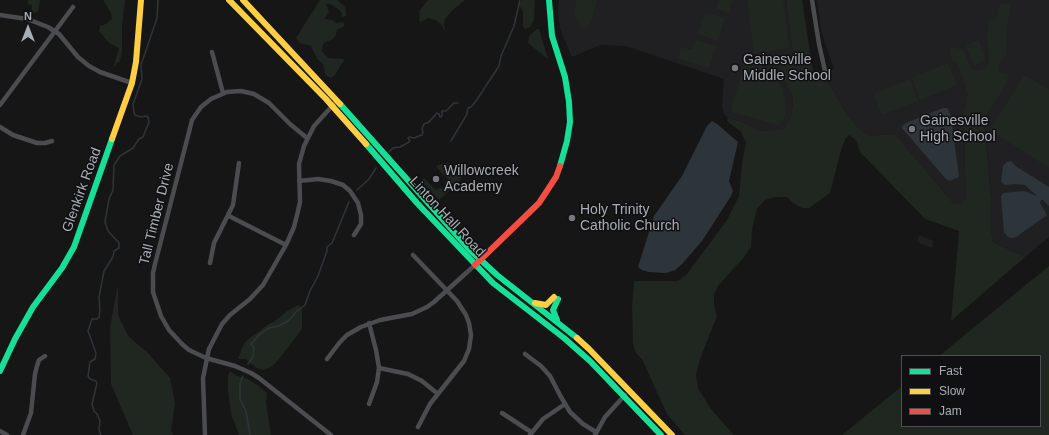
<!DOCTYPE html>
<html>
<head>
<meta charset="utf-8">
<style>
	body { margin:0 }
	#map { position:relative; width:1049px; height:435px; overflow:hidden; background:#161616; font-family:Arial,sans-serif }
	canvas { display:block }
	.legend { position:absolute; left:901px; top:355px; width:140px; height:72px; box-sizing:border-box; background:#101012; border:1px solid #4d4f53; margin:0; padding:5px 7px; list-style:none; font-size:12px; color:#a9adb5 }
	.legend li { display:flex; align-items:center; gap:8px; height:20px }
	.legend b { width:20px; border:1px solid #4d4f53 }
	.north { position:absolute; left:8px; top:8px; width:40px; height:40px; -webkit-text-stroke:3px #101012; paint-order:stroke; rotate:0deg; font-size:11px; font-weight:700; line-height:16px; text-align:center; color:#a9adb5 }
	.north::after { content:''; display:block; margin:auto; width:14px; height:18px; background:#a9adb5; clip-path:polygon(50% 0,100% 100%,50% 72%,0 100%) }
</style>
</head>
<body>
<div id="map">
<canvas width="1049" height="435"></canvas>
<ul class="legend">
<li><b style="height:5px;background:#16e098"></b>Fast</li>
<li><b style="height:5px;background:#ffcf43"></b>Slow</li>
<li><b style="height:5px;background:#f24e42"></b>Jam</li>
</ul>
<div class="north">N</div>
</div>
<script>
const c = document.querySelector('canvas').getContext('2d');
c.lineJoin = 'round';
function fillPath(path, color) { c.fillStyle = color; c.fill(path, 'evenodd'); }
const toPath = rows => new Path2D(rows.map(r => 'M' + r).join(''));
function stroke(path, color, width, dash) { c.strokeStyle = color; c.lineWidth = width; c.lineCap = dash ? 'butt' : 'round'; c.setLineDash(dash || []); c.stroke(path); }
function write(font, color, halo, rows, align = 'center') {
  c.font = font + ' Arial,sans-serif'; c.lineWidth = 3; c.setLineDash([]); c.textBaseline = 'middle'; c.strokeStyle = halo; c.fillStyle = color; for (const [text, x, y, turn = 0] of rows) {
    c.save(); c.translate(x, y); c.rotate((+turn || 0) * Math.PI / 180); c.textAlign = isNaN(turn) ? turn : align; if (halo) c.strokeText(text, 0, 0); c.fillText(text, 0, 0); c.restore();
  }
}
const built = toPath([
	[559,0,786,0,793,55,781,74,792,94,793,105,791,116,784,129,760,131,742,122,728,118,724,114,722,106,724,79,626,46,600,45,572,57,560,29,558,10],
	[817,0,1049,0,1049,237,1025,257,993,242,990,222,991,198,985,126,963,119,966,197,961,204,954,204,896,135,889,134,870,136,863,132,855,125,843,108,832,88,818,80,813,72,834,69,821,31],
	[919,235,933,241,932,248,917,242]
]);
const green = toPath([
	[28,0,40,0,38,12,33,13,32,11,32,5,28,4],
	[103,0,125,0,122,27,122,52,119,63,118,62,113,68,119,48,109,43,99,31,100,26,106,24,112,19,111,13],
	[320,0,337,0,345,7,346,12,346,16,341,17,342,13,337,8,330,4,326,4,329,12,324,19,332,20,337,23,342,22,344,23,344,26,337,30,336,35,333,39,324,43,323,45,322,51,328,58,344,59,344,60,335,75,331,78,325,75,324,67,323,64,317,59,311,46,300,43,296,38],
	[428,0,465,0,454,9,445,19,444,26,446,33,441,24,435,20,428,18,421,22,419,21,420,10],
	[522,0,535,0,534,20,530,27,525,29,523,26,523,11,519,5],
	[577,0,597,0,590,25,587,28,582,28,580,26,575,16,574,10],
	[719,0,733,0,729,13,716,9],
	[747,0,783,0,789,48,754,53],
	[786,0,802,0,813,72,818,80,824,80,832,88,843,108,855,125,863,132,870,136,889,134,896,135,954,204,961,204,966,197,963,114,966,104,968,94,960,70,957,63,952,60,949,53,952,47,963,50,972,70,979,71,986,68,989,62,987,37,989,21,992,21,997,16,999,6,1004,3,1009,4,1011,7,1007,25,1006,55,1000,61,998,72,1008,74,1007,82,984,119,991,198,990,222,993,242,1025,257,951,321,959,231,925,219,860,152,856,140,849,135,846,138,842,147,830,193,809,208,802,208,792,202,787,197,775,197,765,200,757,209,752,229,751,247,743,258,718,286,714,295,714,306,717,316,700,359,696,374,698,388,711,409,734,435,685,435,667,414,642,359,636,353,633,344,632,306,634,281,678,281,687,274,727,220,739,196,742,163,746,143,741,132,727,121,728,118,742,122,760,131,784,129,791,116,793,105,792,94,781,74,777,61,787,55,793,55],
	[705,12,725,18,718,41,698,34],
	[537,29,539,29,548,59,528,43,529,37,531,34],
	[696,40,716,46,709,68,678,59,681,47,692,50],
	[979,40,986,60,974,65,966,45],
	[750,62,754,63,768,71,777,80,783,89,785,100,785,115,784,120,778,125,732,112,731,108,744,66],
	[948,63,957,85,920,100,912,78],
	[1024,75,1049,90,1049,168,990,130],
	[910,79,918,101,882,115,873,94],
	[445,163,449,163,462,176,459,182,439,200,423,183,422,180,424,178,436,190,440,187,442,189,446,185,444,183,448,179,436,167,438,165],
	[1049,266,1049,435,842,435,902,386,902,426,1040,426,1040,356,939,356],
	[118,284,118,315,128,336,147,352,170,378,175,403,171,430,173,435,133,435,111,384,110,327],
	[300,304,299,307,302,307,302,329,279,359,271,367,264,370,256,368,246,359,238,359,243,346,246,341,269,324,272,323,279,318,287,311],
	[230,371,235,375,248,379,259,386,267,393,266,402,271,435,239,435,231,414,228,390,228,375]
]);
const water = toPath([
	[943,108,947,108,949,111,951,117,959,177,950,181,946,179,901,127,906,123],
	[712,121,717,124,738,142,729,181,733,191,731,196,702,241,682,264,675,270,666,273,649,272,642,270,638,267,654,216,682,176,707,126],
	[1011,161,1017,167,1049,187,1049,206,1043,200,1041,200,1040,203,1047,215,1016,237,1012,238,1008,237,1004,232,1001,196,1003,193,1024,191,1037,196,1025,185,1015,184,1005,185,1001,182,1003,166,1007,162]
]);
const stream = toPath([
	[451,141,467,114,468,108,471,107,476,101,499,66,501,56,514,26,520,0],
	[389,152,393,148,400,147,409,142,410,141,408,138,409,137,414,138,422,135,423,132,422,129,424,124,429,122,437,113,439,114,440,117,442,116,442,111,446,111,454,103,458,103],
	[357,190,369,179,376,168],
	[248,364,253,357,254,348,251,344,259,335,269,328,279,326,288,321,297,311,305,305,310,291,318,276,327,251,327,247,332,243,349,202],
	[243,376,240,384,240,399,246,411,250,435],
	[101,435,99,430,100,421,97,414,94,411,92,404,97,383,96,381,90,379,88,376,90,362,95,359,96,353,88,331,92,319,97,319,99,317,100,311,99,297,104,271,113,257,114,251,119,248,119,243,108,231,105,222,109,199,113,190,114,165,120,156,133,148,139,139,143,137,149,122,148,117,146,116,141,117,135,115,134,112,133,104,142,79,141,65,157,18,158,0]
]);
const street = toPath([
	[812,0,819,44,825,71],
	[0,15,27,19,48,27,59,34,78,57,89,66,100,72,132,83],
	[212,52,223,93],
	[0,105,73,7],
	[0,127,13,135,37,143,45,143,52,141],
	[307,138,290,124,269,103,254,94,241,91,227,92,211,99,201,107,192,120,189,132,155,264,153,273,153,292,161,316,169,330,182,344,189,350,206,358,235,366,251,373,259,378,331,435],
	[299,181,318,179,331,181,343,185,350,191,358,203,361,215,361,224,354,235],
	[229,216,286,245],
	[413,255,457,301,466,315,469,323,471,335,469,349,464,361,430,404,418,427],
	[210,263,214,243,233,205,239,163],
	[369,323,376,350,379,368,377,382,369,404],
	[525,354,541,366,550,376,561,397,570,412,583,424,596,432],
	[327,359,340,342,347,335,361,327,380,320,412,314,427,307,434,302,475,265],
	[379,368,408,374,422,381,438,394],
	[502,413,531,432],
	[0,431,7,435],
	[23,435,31,413,35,374,37,366,39,360,45,356],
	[205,435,203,378,209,349,222,324,230,315,250,299,263,285,286,245,294,227,298,211,300,202,299,164,304,146,314,126,334,104],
	[530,435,543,419,565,404],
	[595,435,605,417,625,395]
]);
const fast = toPath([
	[549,0,552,36,565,77,569,102,570,122,567,141,560,166],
	[340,104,470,250,497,275,577,338],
	[366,144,417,203,493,283,564,338,590,361,661,435],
	[557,320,553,310,558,299],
	[0,371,15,339,33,307,62,268,74,247,112,139]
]);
const slow = toPath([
	[229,0,326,99,366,144],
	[243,0,340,104],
	[112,139,132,83,136,62,141,0],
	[535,303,546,305,554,297],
	[577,338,589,349,672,435]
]);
const jam = toPath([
	[475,265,539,203,556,177,560,166]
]);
const markers = [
	[735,68,4,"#76787d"],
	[912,129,4,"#76787d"],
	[436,179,4,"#76787d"],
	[572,218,4,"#76787d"]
];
const poiNames = [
	["Gainesville",743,60],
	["Middle School",743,76],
	["Gainesville",920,121],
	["High School",920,137],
	["Willowcreek",444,171],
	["Academy",444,187],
	["Holy Trinity",580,210],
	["Catholic Church",580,226]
];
const streetNames = [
	["Glenkirk Road",82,190,-70],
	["Tall Timber Drive",157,214,-76],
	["Linton Hall Road",447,217,47]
];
fillPath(built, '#202022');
fillPath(green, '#202620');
fillPath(water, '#2e353a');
stroke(stream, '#2e353a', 1.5);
stroke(street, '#4b4c4f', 4.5);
stroke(fast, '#16e098', 6);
stroke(slow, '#ffcf43', 6);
stroke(jam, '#f24e42', 6);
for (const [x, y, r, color] of markers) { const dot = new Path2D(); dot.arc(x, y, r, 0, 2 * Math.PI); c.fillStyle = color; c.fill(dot); stroke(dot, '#101012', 1.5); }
write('14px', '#a9adb5', '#101012', poiNames, 'left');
write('14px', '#a9adb5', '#101012', streetNames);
</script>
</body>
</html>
